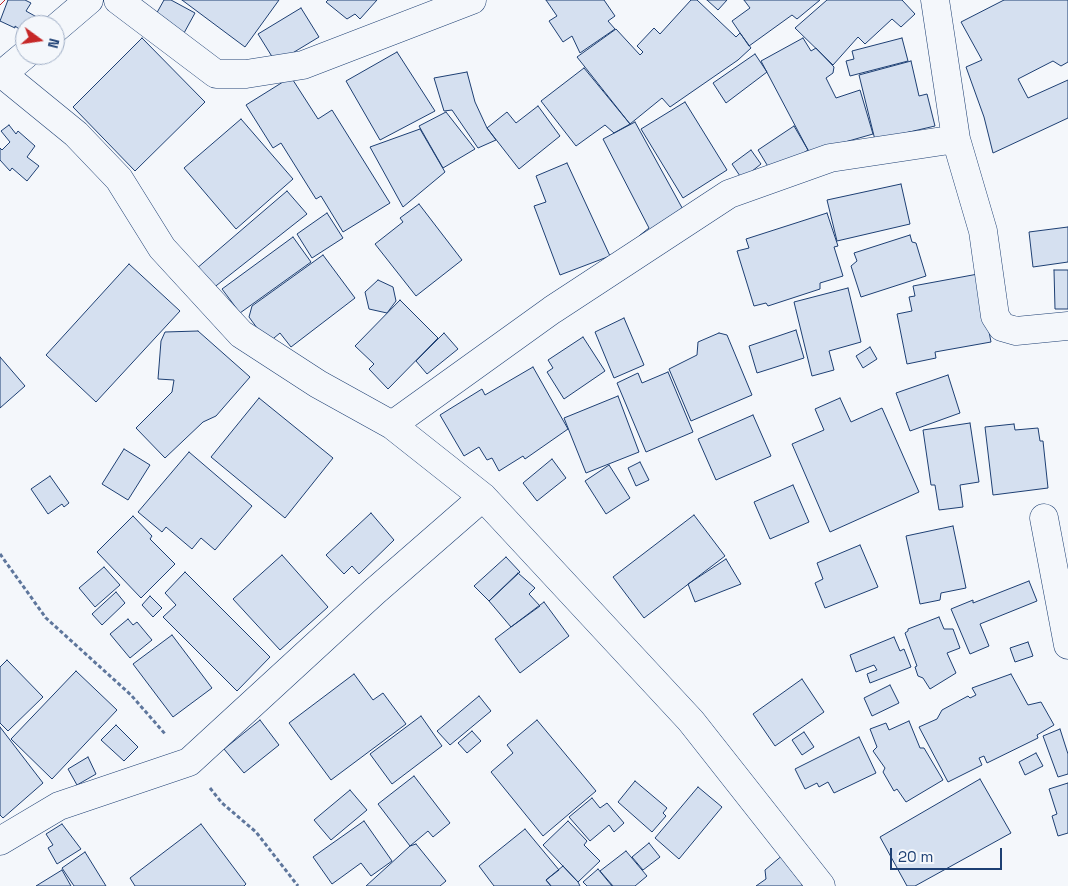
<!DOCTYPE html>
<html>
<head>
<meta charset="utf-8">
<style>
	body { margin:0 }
	#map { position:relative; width:1068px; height:886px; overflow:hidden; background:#f4f7fb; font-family:"Space Grotesk",sans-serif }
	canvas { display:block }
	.north { position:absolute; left:15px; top:15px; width:50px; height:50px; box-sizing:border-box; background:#f4f7fb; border:1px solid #9eadc5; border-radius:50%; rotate:104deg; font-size:14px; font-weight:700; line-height:20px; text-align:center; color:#1d3f73 }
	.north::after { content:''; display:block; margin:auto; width:18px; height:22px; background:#c62828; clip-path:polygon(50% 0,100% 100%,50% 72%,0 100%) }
	.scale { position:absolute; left:890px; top:848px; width:112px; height:22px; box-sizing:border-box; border:2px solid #1d3f73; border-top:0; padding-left:6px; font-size:15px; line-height:18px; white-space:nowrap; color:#1d3f73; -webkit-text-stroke:4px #f4f7fb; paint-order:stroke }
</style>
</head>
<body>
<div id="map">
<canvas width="1068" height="886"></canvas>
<div class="north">N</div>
<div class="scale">20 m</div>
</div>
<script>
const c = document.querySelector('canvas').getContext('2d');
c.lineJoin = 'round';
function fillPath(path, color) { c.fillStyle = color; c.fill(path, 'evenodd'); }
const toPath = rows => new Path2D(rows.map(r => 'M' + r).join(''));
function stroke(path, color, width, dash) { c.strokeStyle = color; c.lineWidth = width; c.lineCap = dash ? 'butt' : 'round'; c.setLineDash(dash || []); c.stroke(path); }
const building = toPath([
	[8,0,25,0,31,3,26,11,42,20,39,25,25,25,22,31,15,26,15,28,0,21,8,0],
	[164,0,171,0,195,13,184,33,154,18,164,0],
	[182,0,279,0,245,47,182,0],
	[328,0,377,0,360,19,355,14,347,19,326,2,328,0],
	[546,0,604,0,615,16,608,21,615,29,580,53,572,36,563,42,549,21,557,16,546,0],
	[691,0,697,0,736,37,740,33,751,48,738,60,670,107,662,98,630,124,577,57,616,29,640,55,643,52,637,46,654,28,660,34,691,0],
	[707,0,727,0,718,10,707,0],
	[744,0,820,0,797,19,792,15,749,46,732,21,750,8,744,0],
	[827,0,902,0,915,14,901,27,892,19,865,44,858,37,833,65,795,28,827,0],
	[1004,0,1068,0,1068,62,1061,66,1053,61,1018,79,1028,98,1068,80,1068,118,993,153,984,117,966,67,982,60,961,22,1004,0],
	[301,8,319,37,276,63,258,34,301,8],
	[142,38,205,102,135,171,73,107,142,38],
	[803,38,811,51,816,48,834,67,833,73,826,78,836,98,860,90,873,134,810,152,808,150,761,61,803,38],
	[902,38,908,61,850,76,846,61,854,59,852,51,902,38],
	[397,52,435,111,380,140,346,81,397,52],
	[755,54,767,72,726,103,713,83,755,54],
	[911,61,919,96,927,94,935,126,875,140,859,75,911,61],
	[584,68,630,124,614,133,605,125,576,146,541,101,584,68],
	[467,72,475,102,487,128,496,140,478,148,452,110,444,111,434,78,467,72],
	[291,77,318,119,332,110,390,203,343,232,321,196,316,199,281,143,273,148,246,105,291,77],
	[685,102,727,170,683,198,641,129,685,102],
	[538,106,560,136,519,169,487,128,507,112,516,123,538,106],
	[446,112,475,149,443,168,419,126,446,112],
	[241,119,293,179,236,229,184,168,241,119],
	[635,122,686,215,642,242,639,236,649,228,603,139,635,122],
	[9,125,16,134,18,131,35,146,27,157,39,166,27,181,12,168,10,171,0,160,0,148,2,150,10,142,1,131,9,125],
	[794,126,808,150,772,173,758,150,794,126],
	[420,129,445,172,403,207,370,147,420,129],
	[751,150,761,164,742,179,732,164,751,150],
	[567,163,610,256,560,275,534,206,546,202,536,176,567,163],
	[901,184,910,224,837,241,827,200,901,184],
	[287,191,307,214,212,289,196,269,287,191],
	[419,204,462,260,416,296,375,244,403,222,400,218,419,204],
	[327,213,343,238,312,258,297,234,327,213],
	[827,213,838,246,834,247,843,276,820,283,820,289,768,306,766,303,754,306,737,251,749,248,746,239,827,213],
	[1068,227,1068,262,1033,267,1029,232,1068,227],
	[910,235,912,242,916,243,926,276,861,297,851,266,857,261,854,253,910,235],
	[293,237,311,262,240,313,222,289,293,237],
	[323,255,355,298,291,347,280,333,268,343,249,317,252,306,323,255],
	[129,264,180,311,96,402,46,355,129,264],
	[1054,270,1068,270,1068,309,1055,309,1054,270],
	[978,274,991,342,935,352,936,358,907,364,897,314,912,311,909,297,915,296,913,286,978,274],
	[378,280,393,287,396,301,387,313,369,309,365,292,378,280],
	[848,288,861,342,829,351,834,370,812,376,794,302,848,288],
	[400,300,438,338,388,389,369,369,374,364,355,346,400,300],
	[624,318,644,365,614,378,595,332,624,318],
	[796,330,804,358,757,373,749,346,796,330],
	[198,331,250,377,216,416,203,422,165,458,136,428,172,392,174,380,158,379,161,341,165,332,198,331],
	[444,333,458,349,427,374,416,361,444,333],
	[719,333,727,335,752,395,691,421,669,369,697,355,698,342,719,333],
	[583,337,605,371,564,399,547,372,553,368,548,360,583,337],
	[870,347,877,359,863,368,856,356,870,347],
	[0,357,25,386,0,408,0,357],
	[533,367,568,429,525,459,523,456,499,471,492,458,487,460,479,447,464,456,440,415,482,389,485,395,533,367],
	[668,372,693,432,646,452,617,383,638,373,642,383,668,372],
	[948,375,960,413,910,431,896,393,948,375],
	[618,396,639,452,586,473,564,418,618,396],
	[259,398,333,458,285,518,211,457,259,398],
	[840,398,851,422,882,408,919,492,830,532,792,444,824,430,815,409,840,398],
	[753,415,771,456,716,480,698,439,753,415],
	[970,423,979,482,960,485,963,507,939,510,935,485,931,485,923,430,970,423],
	[1014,424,1015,430,1038,428,1040,441,1043,441,1048,488,993,495,985,427,1014,424],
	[124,449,150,465,128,500,102,484,124,449],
	[189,452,252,506,215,550,201,538,192,549,166,527,162,532,138,512,189,452],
	[552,459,566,478,537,501,523,483,552,459],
	[640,462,649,480,636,486,628,468,640,462],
	[609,465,630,498,606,514,585,481,609,465],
	[50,476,69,503,64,507,62,504,48,514,31,489,50,476],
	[793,485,809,522,770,539,754,502,793,485],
	[371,513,394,540,359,574,352,566,344,574,326,555,371,513],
	[694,515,725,556,644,618,613,577,694,515],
	[133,516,152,536,150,539,175,564,141,598,97,552,133,516],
	[953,526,966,588,941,593,940,600,920,604,906,536,953,526],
	[860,545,878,587,825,608,815,583,823,579,817,563,860,545],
	[282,555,328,607,280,650,233,599,282,555],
	[506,557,520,572,489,601,474,586,506,557],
	[726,559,741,584,695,602,688,584,726,559],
	[104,567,120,585,95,607,79,588,104,567],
	[185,572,270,657,237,691,163,617,176,605,165,593,185,572],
	[518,573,535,588,529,594,540,606,511,627,489,601,518,573],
	[1029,581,1037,601,980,624,989,646,970,654,951,609,973,600,973,603,1029,581],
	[116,592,125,603,102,625,92,614,116,592],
	[150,596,162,608,153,617,142,605,150,596],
	[544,602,569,636,520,673,495,639,544,602],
	[939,617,944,629,953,629,960,648,947,653,956,673,930,689,923,678,918,676,915,667,917,666,905,633,908,631,908,629,939,617],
	[128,619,133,625,137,622,152,640,130,658,110,634,128,619],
	[172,635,212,688,173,717,133,664,172,635],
	[894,637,900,651,904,649,911,667,870,683,867,674,877,670,874,665,856,672,850,655,894,637],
	[1028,642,1033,656,1015,662,1010,648,1028,642],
	[7,660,43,697,8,731,0,723,0,667,7,660],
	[76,671,117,710,52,779,11,739,76,671],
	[354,674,373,700,383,693,406,724,331,780,289,723,354,674],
	[1011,674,1028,705,1041,702,1054,725,1037,735,1038,738,987,763,984,756,979,758,982,765,948,782,919,727,937,719,942,710,968,696,970,698,976,695,972,688,1011,674],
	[802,679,824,712,775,746,753,714,802,679],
	[890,685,899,703,872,716,864,698,890,685],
	[479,696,491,711,450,745,437,731,479,696],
	[421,716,442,746,392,784,370,754,421,716],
	[260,720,279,745,244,773,224,749,260,720],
	[537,720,596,791,543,836,491,772,513,753,507,745,537,720],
	[909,721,920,748,924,748,943,780,906,802,897,789,894,791,883,772,885,768,873,751,877,747,870,729,886,723,889,730,909,721],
	[116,725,138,747,124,761,101,740,116,725],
	[0,727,43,783,3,818,0,815,0,727],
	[1060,729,1068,754,1068,774,1058,777,1043,736,1060,729],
	[472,731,481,741,467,753,458,743,472,731],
	[804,732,814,747,802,755,792,740,804,732],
	[859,737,876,773,834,793,828,782,819,787,817,783,805,789,795,769,859,737],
	[1036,753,1043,766,1025,775,1019,762,1036,753],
	[88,757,96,774,77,785,68,769,88,757],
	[414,776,450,823,433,837,428,831,410,846,378,804,414,776],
	[980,779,1011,833,915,886,907,886,880,837,980,779],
	[635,781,667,808,663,813,666,816,652,832,618,802,635,781],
	[1068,783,1068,833,1058,836,1052,816,1057,814,1049,789,1068,783],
	[698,787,722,807,679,859,655,838,698,787],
	[350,790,367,810,331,840,314,820,350,790],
	[592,798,600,808,607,803,624,823,614,832,609,825,590,841,569,817,592,798],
	[364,821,392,861,371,876,361,863,332,884,313,857,364,821],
	[568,821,587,841,584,845,600,861,578,882,543,845,568,821],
	[62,824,81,849,57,864,48,848,53,845,46,834,62,824],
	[201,824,246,884,244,886,135,886,130,878,201,824],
	[525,829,559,870,546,880,551,886,494,886,479,866,525,829],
	[649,843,660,857,643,870,632,857,649,843],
	[416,844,446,881,440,886,366,886,410,846,416,844],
	[626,851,647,876,635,886,613,886,600,871,626,851],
	[85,852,106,886,74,886,62,868,85,852],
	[784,854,803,886,756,886,766,879,765,870,784,854],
	[563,866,578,882,580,886,551,886,546,880,563,866],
	[598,869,612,886,587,886,583,882,598,869],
	[62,870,71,886,36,886,62,870]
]);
const path = toPath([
	[0,554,46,618,131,695,166,735],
	[210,788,222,803,256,832,298,886]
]);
const minor = toPath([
	[118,0,216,74,246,74,303,65,472,0],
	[935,0,956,139,983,231,995,316,1002,327,1016,331,1068,326],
	[55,29,89,0],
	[0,72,76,134,119,179,162,248,241,334,318,384,392,425,483,497,691,721,821,886],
	[0,76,25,55],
	[392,425,552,310,729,194,830,158,956,139],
	[1044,518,1068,645],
	[0,841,59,806,189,762,374,592,483,497]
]);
const power = toPath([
	[0,5,5,0]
]);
fillPath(building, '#d5e0f0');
stroke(building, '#1d3f73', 1);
stroke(minor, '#1d3f73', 29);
stroke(path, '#5e769c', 3, [4, 2.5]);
stroke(minor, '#f4f7fb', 28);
stroke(power, '#c62828', 1, [18, 4, 2.5, 4]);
</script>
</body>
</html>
